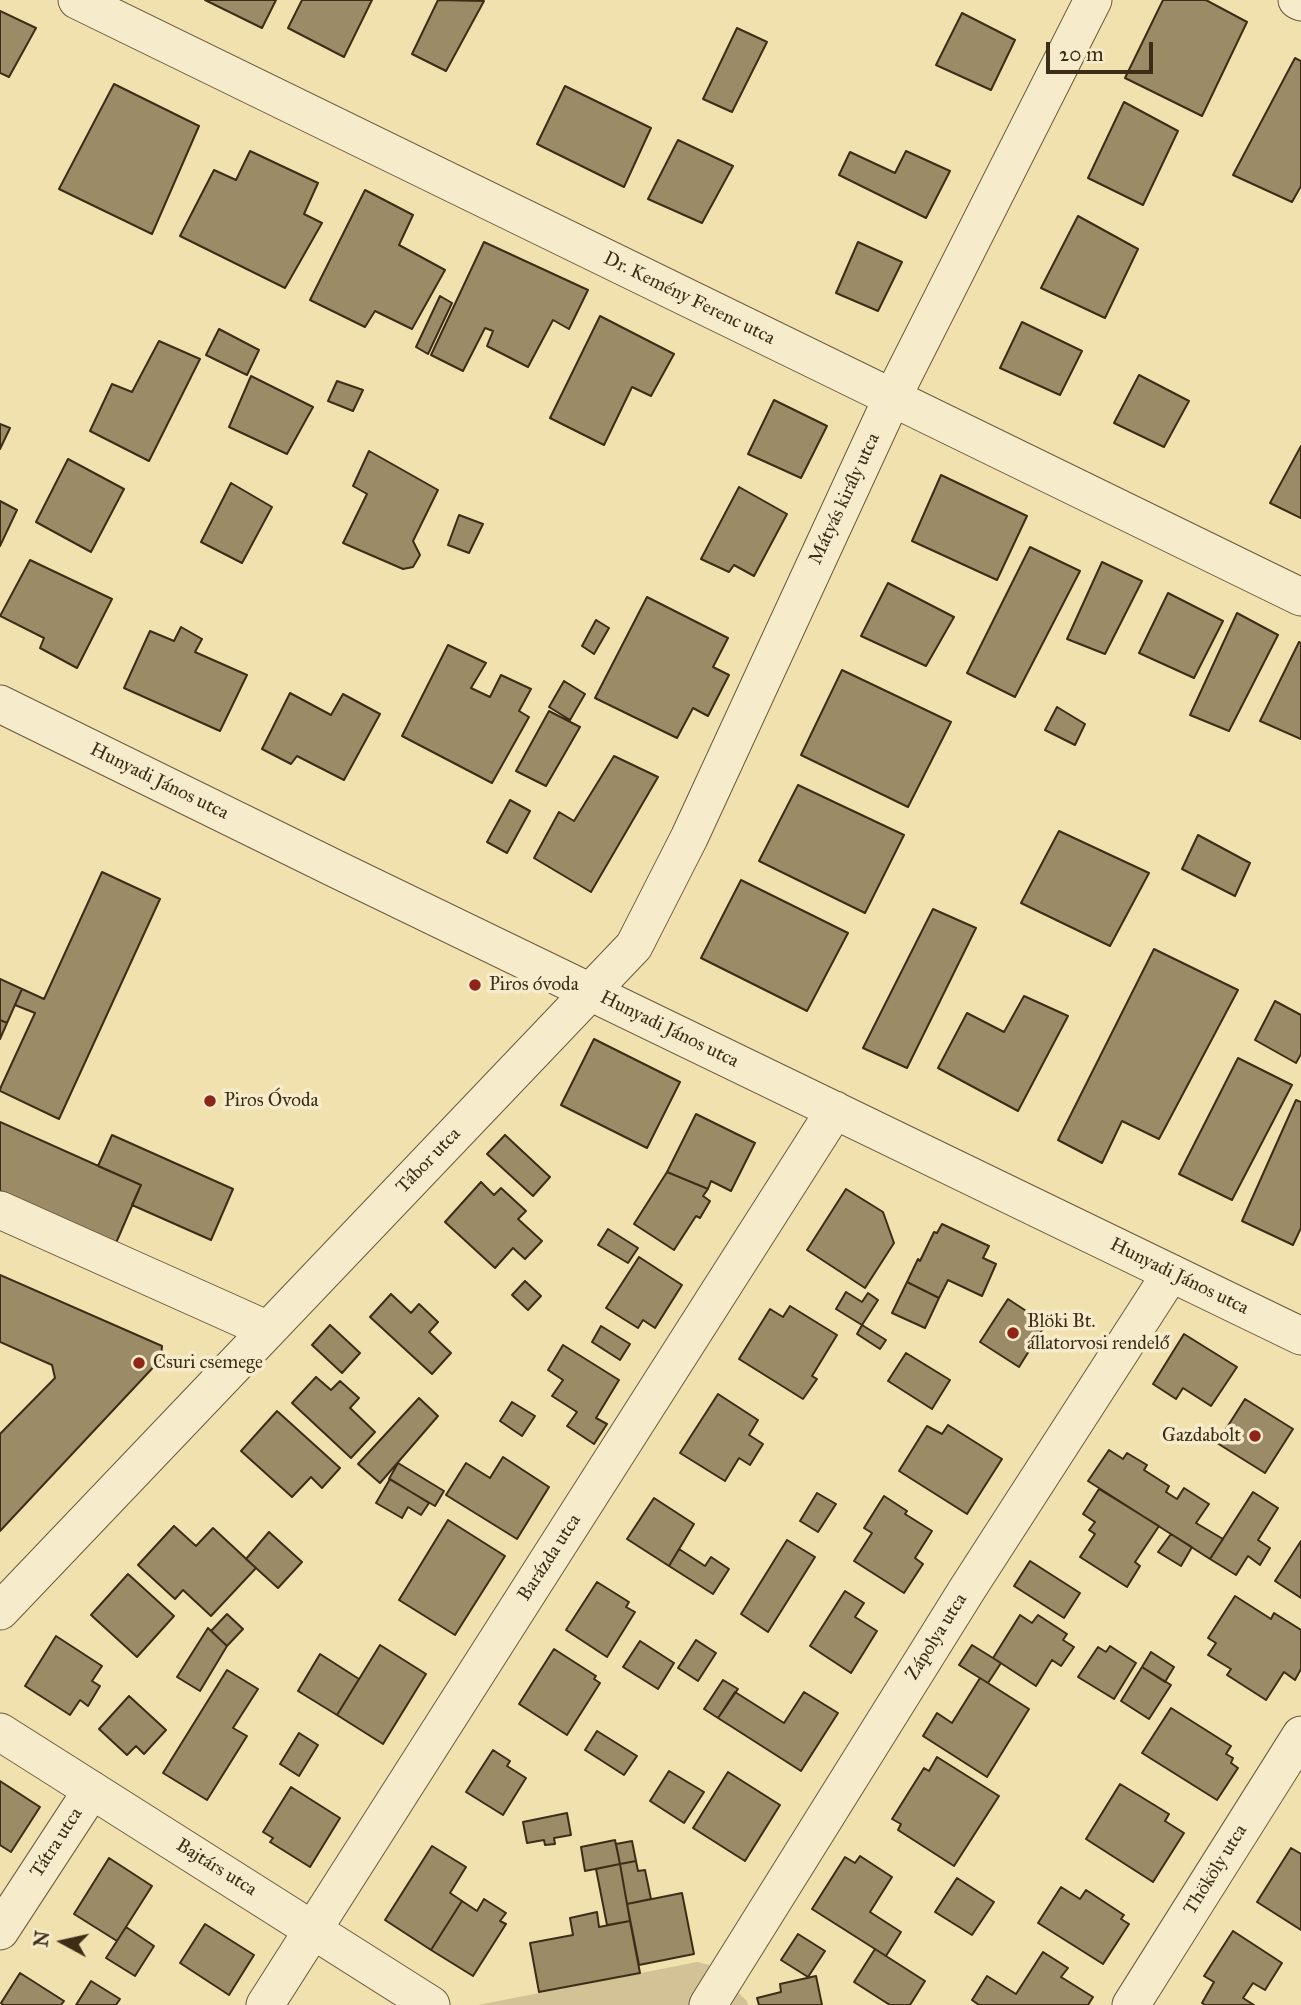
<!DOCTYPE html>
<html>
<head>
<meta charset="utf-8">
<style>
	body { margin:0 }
	#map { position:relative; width:1301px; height:2005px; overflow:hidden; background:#f1e1af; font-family:"IM FELL Great Primer",serif }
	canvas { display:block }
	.north { position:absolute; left:28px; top:1907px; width:70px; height:70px; -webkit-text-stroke:5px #f6eccb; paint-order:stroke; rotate:278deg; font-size:19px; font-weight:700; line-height:28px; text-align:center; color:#3d2d17 }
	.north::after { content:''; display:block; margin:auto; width:24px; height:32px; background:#3d2d17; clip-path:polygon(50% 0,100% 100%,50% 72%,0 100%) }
	.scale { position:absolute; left:1046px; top:42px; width:107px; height:32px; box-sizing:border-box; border:4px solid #3d2d17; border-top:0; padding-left:9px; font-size:21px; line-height:24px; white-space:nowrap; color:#3d2d17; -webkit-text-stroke:5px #f6eccb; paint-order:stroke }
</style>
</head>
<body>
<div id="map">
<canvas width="1301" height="2005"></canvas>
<div class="north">N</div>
<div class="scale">20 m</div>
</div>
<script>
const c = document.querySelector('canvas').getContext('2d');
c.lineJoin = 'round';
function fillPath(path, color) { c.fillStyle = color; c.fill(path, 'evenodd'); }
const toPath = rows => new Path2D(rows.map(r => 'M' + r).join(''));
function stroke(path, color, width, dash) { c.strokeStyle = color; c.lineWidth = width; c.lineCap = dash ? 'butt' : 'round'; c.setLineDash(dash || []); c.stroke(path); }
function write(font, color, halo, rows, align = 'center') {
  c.font = font + ' "IM FELL Great Primer",serif'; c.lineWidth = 7; c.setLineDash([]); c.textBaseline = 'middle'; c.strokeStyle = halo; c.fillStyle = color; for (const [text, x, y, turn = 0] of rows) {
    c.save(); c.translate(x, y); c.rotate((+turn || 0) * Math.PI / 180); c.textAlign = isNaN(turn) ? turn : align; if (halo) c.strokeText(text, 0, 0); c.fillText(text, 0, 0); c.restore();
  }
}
const green = toPath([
	[697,1962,709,1965,747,2001,748,2005,478,2005]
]);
const building = toPath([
	[205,0,276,0,262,28,205,0],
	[302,0,372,0,344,57,288,28,302,0],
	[438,0,484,1,446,71,412,54,438,0],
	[1163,0,1206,0,1247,22,1202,116,1125,78,1163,0],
	[0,11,36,28,9,77,0,73,0,11],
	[962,13,1015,40,991,90,936,65,962,13],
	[737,28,767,42,732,112,703,99,737,28],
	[1295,58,1301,61,1301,186,1292,202,1233,175,1295,58],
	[114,84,199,126,152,234,59,189,114,84],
	[565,86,651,128,624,187,537,144,565,86],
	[1124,102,1178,131,1143,205,1088,178,1124,102],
	[678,140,733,166,702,223,648,199,678,140],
	[250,151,318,183,304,214,322,223,285,288,180,236,214,170,236,180,250,151],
	[906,151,950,171,926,218,839,175,850,152,895,173,906,151],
	[365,190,413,215,399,245,445,270,412,329,375,311,365,327,310,300,365,190],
	[1078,216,1138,249,1105,318,1041,288,1078,216],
	[484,242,588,290,569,329,553,320,528,367,487,346,493,331,485,328,463,371,431,355,484,242],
	[858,242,902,262,878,311,836,293,858,242],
	[440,296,452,303,428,354,416,347,440,296],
	[600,316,674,354,651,396,632,387,604,445,550,418,600,316],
	[1022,322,1082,351,1060,395,1000,368,1022,322],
	[219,329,259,350,247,375,206,355,219,329],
	[159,341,200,359,149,461,90,431,112,384,132,392,159,341],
	[1139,375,1189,401,1164,447,1114,423,1139,375],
	[251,376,313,407,287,454,229,427,251,376],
	[337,381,363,390,353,411,328,401,337,381],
	[774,400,827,426,801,478,748,454,774,400],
	[0,424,10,428,0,449,0,424],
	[1301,446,1301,518,1270,503,1301,446],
	[369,451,438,490,413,541,420,555,413,567,403,569,343,543,367,494,353,486,369,451],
	[68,459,124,489,91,552,36,522,68,459],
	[941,475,1027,516,997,580,912,541,941,475],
	[231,483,272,507,242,563,201,542,231,483],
	[739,487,787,514,754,576,734,565,729,572,701,559,739,487],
	[0,501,17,510,0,546,0,501],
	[459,515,483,524,469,553,448,545,459,515],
	[1030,547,1080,571,1015,697,967,673,1030,547],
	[30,560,112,599,77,668,40,648,44,638,0,616,30,560],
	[1102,562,1142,581,1105,654,1067,639,1102,562],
	[888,583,954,617,926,666,861,636,888,583],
	[1168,593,1223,621,1194,678,1139,653,1168,593],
	[647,597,728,638,713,667,729,675,708,716,693,708,677,738,595,698,647,597],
	[1237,613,1278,635,1229,731,1190,715,1237,613],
	[596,620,609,628,594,654,582,646,596,620],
	[181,627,202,639,195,652,247,675,220,731,124,688,150,631,174,641,181,627],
	[1299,642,1301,643,1301,739,1260,721,1299,642],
	[448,645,486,663,471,688,490,697,501,675,531,689,519,711,529,717,492,783,402,736,448,645],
	[842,670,951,722,908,807,801,755,842,670],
	[564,681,585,694,570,720,549,707,564,681],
	[290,693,331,715,343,694,380,714,344,780,297,756,291,764,262,749,290,693],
	[1057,707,1085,724,1075,745,1045,730,1057,707],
	[549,711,580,727,546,786,516,771,549,711],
	[614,756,658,777,591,892,534,858,559,812,574,821,614,756],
	[798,785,904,835,865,913,759,861,798,785],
	[510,800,530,811,507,853,487,842,510,800],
	[1059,831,1149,873,1110,946,1021,903,1059,831],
	[1198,835,1250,863,1235,896,1182,869,1198,835],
	[102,872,160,899,59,1119,0,1091,0,1089,35,1013,15,1005,22,989,44,999,102,872],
	[741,880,848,933,807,1011,701,958,741,880],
	[933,909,976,928,907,1068,863,1048,933,909],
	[1154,949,1238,990,1159,1139,1122,1121,1102,1163,1058,1140,1154,949],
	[0,979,22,989,7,1023,0,1020,0,979],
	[1024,996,1068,1016,1018,1111,938,1068,967,1013,1004,1032,1024,996],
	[1275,1001,1301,1015,1301,1054,1296,1063,1255,1040,1275,1001],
	[0,1020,7,1023,0,1039,0,1020],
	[594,1039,680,1082,647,1148,561,1105,594,1039],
	[1238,1058,1292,1085,1232,1200,1179,1174,1238,1058],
	[1296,1100,1301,1102,1301,1228,1293,1245,1242,1221,1296,1100],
	[696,1114,755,1143,731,1191,711,1181,708,1189,667,1172,696,1114],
	[0,1122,141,1185,116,1243,0,1191,0,1122],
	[112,1135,233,1189,211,1240,132,1205,141,1185,98,1166,112,1135],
	[505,1135,550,1177,533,1196,487,1154,505,1135],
	[667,1172,708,1189,703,1196,710,1201,700,1218,696,1216,674,1250,634,1224,667,1172],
	[481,1182,494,1195,501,1188,526,1211,518,1219,542,1241,525,1259,513,1248,495,1268,445,1222,481,1182],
	[846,1189,883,1212,894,1243,865,1288,807,1250,846,1189],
	[942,1224,989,1246,983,1258,996,1264,982,1296,948,1280,939,1298,907,1282,918,1259,920,1261,934,1232,937,1233,942,1224],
	[608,1229,638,1248,628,1263,598,1245,608,1229],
	[639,1257,682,1285,655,1328,643,1320,638,1328,606,1308,639,1257],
	[0,1275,162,1346,161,1359,0,1531,0,1434,55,1378,52,1365,0,1342,0,1275],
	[525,1281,541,1296,528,1310,512,1295,525,1281],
	[907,1282,939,1298,925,1328,892,1313,907,1282],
	[846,1292,862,1302,868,1293,878,1300,862,1325,836,1309,846,1292],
	[391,1294,411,1313,419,1304,438,1322,429,1332,451,1353,432,1374,370,1317,391,1294],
	[1008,1299,1046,1324,1019,1367,980,1342,1008,1299],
	[790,1306,837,1335,812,1376,817,1379,803,1399,739,1359,770,1309,783,1317,790,1306],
	[330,1325,360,1353,342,1373,312,1345,330,1325],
	[862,1325,886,1340,880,1349,857,1334,862,1325],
	[601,1326,630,1344,620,1360,592,1342,601,1326],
	[1184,1334,1237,1367,1211,1406,1183,1388,1176,1399,1153,1384,1184,1334],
	[563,1345,619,1380,596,1418,607,1424,594,1444,567,1426,577,1412,552,1396,563,1380,548,1370,563,1345],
	[906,1353,950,1380,932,1409,888,1381,906,1353],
	[316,1377,331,1390,340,1381,359,1398,350,1408,375,1432,351,1458,292,1403,316,1377],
	[718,1394,758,1420,749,1435,763,1444,750,1465,739,1458,725,1481,680,1453,718,1394],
	[419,1398,438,1416,380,1483,358,1464,419,1398],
	[1245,1399,1293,1429,1265,1473,1217,1443,1245,1399],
	[512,1402,535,1416,522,1436,500,1421,512,1402],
	[277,1411,340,1468,322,1488,311,1477,292,1497,241,1451,277,1411],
	[948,1425,1002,1459,967,1514,899,1471,927,1426,942,1434,948,1425],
	[1109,1450,1123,1459,1127,1453,1147,1465,1144,1470,1169,1486,1166,1492,1177,1499,1184,1488,1209,1504,1196,1523,1223,1539,1210,1559,1088,1481,1109,1450],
	[503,1457,549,1487,517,1539,446,1495,466,1463,490,1478,503,1457],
	[398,1463,444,1491,435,1506,389,1479,398,1463],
	[390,1479,429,1503,421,1515,408,1507,402,1518,376,1503,390,1479],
	[1099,1489,1159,1526,1135,1562,1140,1566,1127,1587,1080,1557,1095,1534,1089,1530,1095,1522,1083,1514,1099,1489],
	[1253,1492,1278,1508,1258,1540,1270,1548,1260,1565,1248,1556,1236,1575,1210,1559,1253,1492],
	[817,1493,836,1504,818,1532,800,1521,817,1493],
	[884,1496,907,1511,905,1514,932,1531,915,1558,923,1564,904,1593,854,1561,872,1533,864,1528,884,1496],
	[654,1498,694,1524,669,1566,627,1539,654,1498],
	[448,1520,505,1556,455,1635,399,1600,448,1520],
	[174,1526,196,1546,213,1528,256,1568,211,1616,183,1590,175,1599,138,1565,174,1526],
	[269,1532,302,1562,278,1588,246,1559,269,1532],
	[1171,1534,1192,1547,1181,1566,1158,1552,1171,1534],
	[787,1540,815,1557,768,1632,741,1614,787,1540],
	[1301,1541,1301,1598,1275,1581,1301,1541],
	[679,1549,705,1566,711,1557,729,1569,713,1594,669,1566,679,1549],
	[1030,1561,1080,1593,1064,1618,1014,1586,1030,1561],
	[128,1574,174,1616,137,1657,91,1615,128,1574],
	[597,1582,629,1602,626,1607,635,1612,607,1657,566,1630,597,1582],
	[845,1591,864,1603,855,1617,877,1631,851,1673,810,1646,845,1591],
	[1235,1596,1271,1619,1274,1613,1301,1630,1301,1669,1295,1680,1284,1672,1266,1700,1227,1675,1231,1669,1208,1655,1216,1643,1208,1638,1235,1596],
	[227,1614,243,1629,227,1646,211,1631,227,1614],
	[1020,1615,1032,1623,1038,1615,1067,1634,1063,1640,1074,1647,1061,1666,1052,1660,1036,1686,993,1658,1020,1615],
	[208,1628,227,1646,200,1691,177,1677,208,1628],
	[56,1636,102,1666,92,1681,100,1686,88,1706,80,1700,70,1715,25,1686,56,1636],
	[696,1640,716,1653,698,1681,678,1668,696,1640],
	[640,1641,674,1663,658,1689,623,1667,640,1641],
	[380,1645,426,1674,383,1744,337,1715,380,1645],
	[972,1645,1001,1663,988,1683,959,1665,972,1645],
	[1110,1646,1136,1663,1114,1699,1078,1677,1098,1647,1106,1652,1110,1646],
	[554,1649,596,1676,594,1679,600,1683,567,1735,519,1704,554,1649],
	[1151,1652,1174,1667,1165,1682,1142,1667,1151,1652],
	[320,1654,359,1679,337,1715,298,1691,320,1654],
	[1142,1667,1171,1685,1149,1719,1121,1701,1142,1667],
	[227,1670,258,1689,233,1728,247,1736,207,1800,163,1773,227,1670],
	[980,1678,1029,1709,987,1777,923,1736,937,1713,952,1723,980,1678],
	[723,1680,738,1689,718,1718,704,1709,723,1680],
	[735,1692,784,1723,804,1692,838,1713,801,1771,718,1718,735,1692],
	[129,1696,166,1730,144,1754,136,1746,127,1755,99,1729,129,1696],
	[1171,1708,1231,1746,1226,1754,1233,1758,1231,1763,1238,1768,1217,1800,1142,1753,1171,1708],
	[597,1731,637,1756,624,1775,585,1750,597,1731],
	[299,1733,318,1745,299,1776,280,1764,299,1733],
	[493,1750,510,1761,507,1766,526,1778,503,1815,466,1792,493,1750],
	[937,1757,999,1796,954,1866,898,1830,901,1824,892,1819,924,1768,929,1771,937,1757],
	[669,1771,704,1792,684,1823,650,1801,669,1771],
	[728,1772,780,1805,745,1861,693,1828,728,1772],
	[0,1781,40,1807,11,1852,0,1845,0,1781],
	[1120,1784,1169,1814,1165,1821,1184,1833,1153,1882,1086,1839,1120,1784],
	[291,1787,340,1818,310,1867,270,1842,273,1838,263,1832,291,1787],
	[567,1813,571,1835,554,1838,555,1844,545,1845,544,1840,527,1843,523,1822,567,1813],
	[615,1840,620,1864,585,1871,581,1847,615,1840],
	[632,1841,636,1861,620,1864,616,1844,632,1841],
	[432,1846,466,1867,450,1893,462,1901,431,1950,385,1920,432,1846],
	[1291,1848,1301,1854,1301,1930,1257,1902,1291,1848],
	[860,1856,892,1877,870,1912,901,1932,886,1956,812,1909,845,1857,855,1863,860,1856],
	[109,1858,152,1886,117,1941,74,1914,109,1858],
	[636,1861,638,1871,645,1870,651,1899,627,1904,620,1864,636,1861],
	[620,1864,630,1921,607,1925,596,1869,620,1864],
	[957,1878,994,1902,972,1935,935,1912,957,1878],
	[1061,1887,1080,1899,1086,1890,1124,1915,1121,1919,1129,1924,1103,1964,1038,1923,1061,1887],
	[682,1893,694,1954,639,1965,627,1904,682,1893],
	[484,1899,506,1913,500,1921,506,1924,473,1976,431,1950,462,1901,477,1911,484,1899],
	[597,1912,599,1927,630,1921,640,1973,539,1992,530,1943,573,1935,570,1918,597,1912],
	[205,1924,254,1955,229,1995,180,1963,205,1924],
	[126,1927,154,1946,135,1976,106,1958,126,1927],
	[1233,1931,1282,1963,1265,1990,1253,1983,1243,1998,1254,2005,1205,2005,1202,2003,1214,1982,1204,1976,1233,1931],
	[798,1934,825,1951,808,1977,781,1960,798,1934],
	[875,1949,925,1981,910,2005,890,2005,854,1982,875,1949],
	[1043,1952,1068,1968,1061,1977,1093,1997,1088,2005,979,2005,972,2000,987,1976,1016,1994,1043,1952],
	[20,1973,64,2001,61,2005,3,2005,1,2003,20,1973],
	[816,1976,822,2005,759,2005,757,1998,781,1992,780,1984,816,1976],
	[91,1981,120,1999,116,2005,76,2005,91,1981]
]);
const street = toPath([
	[77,0,1301,597],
	[1297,0,1301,2],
	[0,704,338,870,1301,1336],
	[0,1210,268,1330],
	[0,1611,634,946,689,838,892,398,1093,0],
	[0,1732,431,2005],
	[0,1931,92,1790],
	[265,2005,835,1110],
	[708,2005,968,1588,1171,1273],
	[1131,2005,1301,1735]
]);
const markers = [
	[475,985,7,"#8f2418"],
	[210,1101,7,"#8f2418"],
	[1013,1333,7,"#8f2418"],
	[139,1363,7,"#8f2418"],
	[1255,1436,7,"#8f2418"]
];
const streetNames = [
	["Dr. Kemény Ferenc utca",689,299,26],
	["Mátyás király utca",845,499,-65],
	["Hunyadi János utca",159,782,26],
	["Hunyadi János utca",669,1030,26],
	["Tábor utca",429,1161,-46],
	["Hunyadi János utca",1179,1277,26],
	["Barázda utca",550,1558,-57],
	["Zápolya utca",937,1637,-58],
	["Tátra utca",57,1843,-57],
	["Bajtárs utca",216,1868,32],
	["Thököly utca",1216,1870,-58]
];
const poiNames = [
	["Piros óvoda",489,985],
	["Piros Óvoda",224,1101],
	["Blöki Bt.",1027,1322],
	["állatorvosi rendelő",1027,1344],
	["Csuri csemege",153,1363],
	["Gazdabolt",1241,1436,"right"]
];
fillPath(green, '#d2c295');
fillPath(building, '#9b8b66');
stroke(building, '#3d2d17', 2);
stroke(street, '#6a5a3d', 39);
stroke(street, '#f6eccb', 37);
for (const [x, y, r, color] of markers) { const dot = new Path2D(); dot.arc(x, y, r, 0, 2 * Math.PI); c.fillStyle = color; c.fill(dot); stroke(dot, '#f6eccb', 2.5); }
write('19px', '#3d2d17', '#f6eccb', streetNames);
write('19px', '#3d2d17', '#f6eccb', poiNames, 'left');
</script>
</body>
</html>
